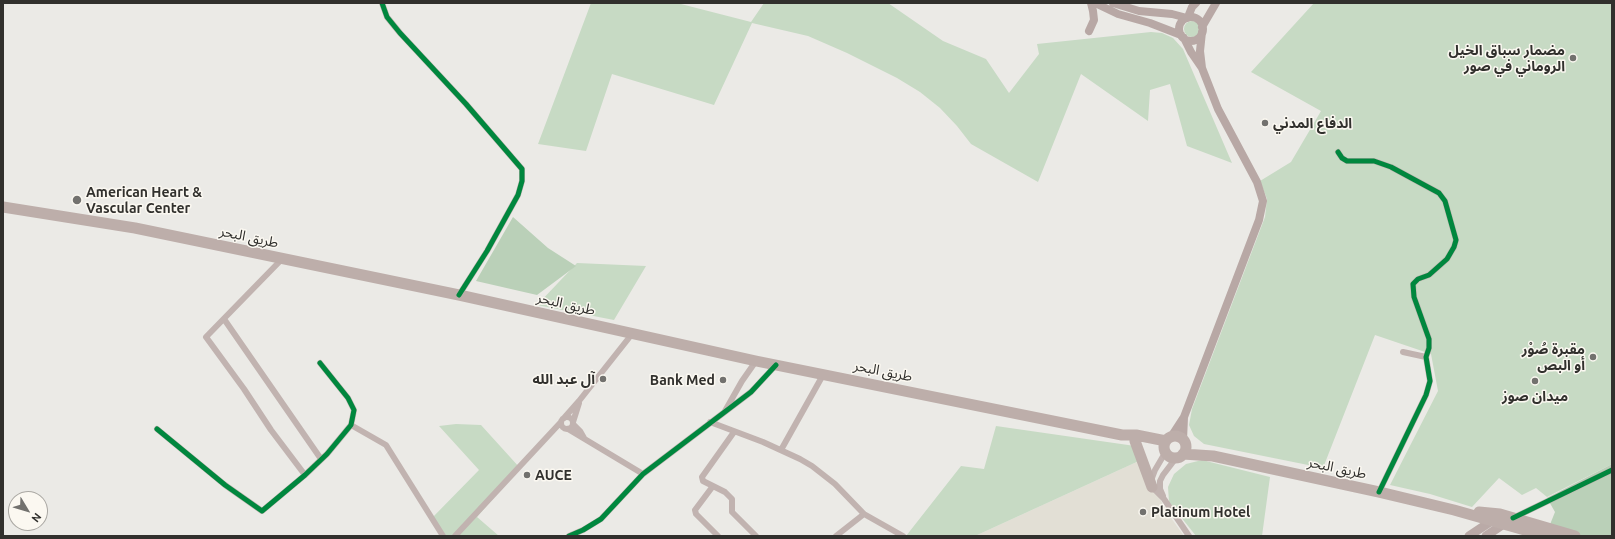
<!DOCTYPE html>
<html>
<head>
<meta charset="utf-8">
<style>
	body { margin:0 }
	#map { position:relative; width:1615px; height:539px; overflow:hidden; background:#ebeae6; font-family:Ubuntu,sans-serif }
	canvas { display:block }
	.frame { position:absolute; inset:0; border:4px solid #31302d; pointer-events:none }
	.north { position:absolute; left:8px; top:491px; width:40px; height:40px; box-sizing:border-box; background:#fbf8f1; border:1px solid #aaa8a3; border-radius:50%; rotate:128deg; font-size:11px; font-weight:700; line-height:16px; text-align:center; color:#31302d }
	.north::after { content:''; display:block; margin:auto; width:14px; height:18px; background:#72716e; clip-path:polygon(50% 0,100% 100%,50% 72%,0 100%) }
</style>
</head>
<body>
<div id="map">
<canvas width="1615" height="539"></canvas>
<div class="frame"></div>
<div class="north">N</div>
</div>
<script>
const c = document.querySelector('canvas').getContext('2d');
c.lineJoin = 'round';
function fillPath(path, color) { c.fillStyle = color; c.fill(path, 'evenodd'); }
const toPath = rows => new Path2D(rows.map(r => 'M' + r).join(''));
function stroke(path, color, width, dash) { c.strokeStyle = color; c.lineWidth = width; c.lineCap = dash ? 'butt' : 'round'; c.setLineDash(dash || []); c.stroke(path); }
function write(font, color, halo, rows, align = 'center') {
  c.font = font + ' Ubuntu,"Noto Sans Arabic",sans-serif'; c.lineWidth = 3; c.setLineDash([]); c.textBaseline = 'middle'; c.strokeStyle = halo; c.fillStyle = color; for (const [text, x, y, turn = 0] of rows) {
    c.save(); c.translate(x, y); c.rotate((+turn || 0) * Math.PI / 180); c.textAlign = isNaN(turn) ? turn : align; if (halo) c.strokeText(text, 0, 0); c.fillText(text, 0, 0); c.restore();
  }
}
const built = toPath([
	[1141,460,1166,511,1184,536,975,536]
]);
const green = toPath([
	[591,3,677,3,751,22,764,3,888,3,943,41,986,59,1009,93,1039,54,1037,44,1151,32,1162,33,1173,38,1183,49,1232,163,1187,146,1170,84,1150,90,1148,121,1081,74,1038,182,971,144,957,126,940,108,920,92,897,78,847,53,808,36,752,23,714,105,612,74,586,151,538,144],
	[1314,3,1612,3,1612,464,1547,497,1536,488,1522,495,1499,478,1472,507,1430,494,1390,485,1438,391,1431,354,1375,335,1323,468,1204,444,1194,436,1189,425,1192,409,1265,217,1267,199,1260,181,1291,162,1321,111,1251,72],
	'1184 29a8 8 0 1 1 16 0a8 8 0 1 1-16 0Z',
	[577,263,646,266,614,320,537,305],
	[456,424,481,425,520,468,477,517,499,536,446,536,432,518,479,470,439,426],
	[996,426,1135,446,1141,460,975,536,906,536,961,466,984,469],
	[1202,460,1270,477,1262,536,1196,536,1169,502,1168,487,1174,474,1186,464]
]);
const forest = toPath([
	[513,217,548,248,576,266,537,295,476,281],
	[1612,464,1612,536,1583,536,1549,527,1555,512,1547,498]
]);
const street = toPath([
	[382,3,387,17,400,33,466,104,522,169,522,181,518,195,487,251,459,295],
	[1338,152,1342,158,1347,161,1374,161,1391,167,1439,193,1445,201,1456,240,1454,247,1447,259,1429,275,1418,279,1413,284,1414,297,1429,339,1429,348,1426,357,1430,381,1426,395,1379,492],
	[282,259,206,337,244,389,271,430,305,475],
	[224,319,321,459],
	[1403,352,1426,357],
	[725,411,742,381,756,361],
	'561 423a6 6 0 1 1 12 0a6 6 0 1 1-12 0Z',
	[564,418,579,401,632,334],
	[573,422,579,403],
	[710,422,763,442,800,459,812,466,835,484,864,514,903,536],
	[573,424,580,431,584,438],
	[351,425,386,445,443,536],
	[157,429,225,485,262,511,305,475,327,454,351,425,354,410,348,398,320,363],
	[568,429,643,474],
	[734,432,702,477,703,481,725,492,732,499,732,512,756,536],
	[781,450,823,375],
	[1165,453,1155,470,1152,478,1152,487,1164,499,1189,536],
	[713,486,695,510,696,514,718,536],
	[1163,496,1160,489,1160,481,1163,475,1176,458],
	[1515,517,1612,470],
	[455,536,561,422],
	[569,536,583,530,601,519,643,474,751,392,776,365],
	[836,536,864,514]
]);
const secondary = toPath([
	[1095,3,1118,14,1150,23,1181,35],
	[1113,3,1139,11,1172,14,1187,18],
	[1188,17,1192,7,1196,3],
	'1179 29a12 12 0 1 1 24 0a12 12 0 1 1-24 0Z',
	[1202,27,1216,3],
	[1089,31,1094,20,1093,11,1091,3],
	[1202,68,1200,51,1202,32],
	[1171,437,1184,417,1259,220,1263,201,1257,182,1218,109,1202,68,1191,52,1184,38],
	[1183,440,1184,417]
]);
const primary = toPath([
	[1469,536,1496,518],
	[1486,536,1508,521]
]);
const highway = toPath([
	[3,207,135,228,459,295,756,361,1122,435,1136,435,1166,441],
	'1164 447a11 11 0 1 1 22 0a11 11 0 1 1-22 0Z',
	[1135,441,1152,487],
	[1183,454,1213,456,1379,492,1454,510,1546,536],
	[1479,512,1500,514,1575,536]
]);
const cycleway = toPath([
	[382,3,387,17,400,33,466,104,522,169,522,181,518,195,487,251,459,295],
	[1338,152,1342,158,1347,161,1374,161,1391,167,1439,193,1445,201,1456,240,1454,247,1447,259,1429,275,1418,279,1413,284,1414,297,1429,339,1429,348,1426,357,1430,381,1426,395,1379,492],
	[157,429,225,485,262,511,305,475,327,454,351,425,354,410,348,398,320,363],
	[1513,518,1612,470],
	[569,536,583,530,601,519,643,474,751,392,776,365]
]);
const markers = [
	[1573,58,4,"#72716e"],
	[1265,123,4,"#72716e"],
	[77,200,5,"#72716e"],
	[1593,357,4,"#72716e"],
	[603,379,4,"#72716e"],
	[723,380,4,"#72716e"],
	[1535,381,4,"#72716e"],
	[527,475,4,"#72716e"],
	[1143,512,4,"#72716e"]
];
const poiNames = [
	["مضمار سباق الخيل",1565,50],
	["الروماني في صور",1565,66],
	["الدفاع المدني",1273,123,"left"],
	["American Heart &",86,192,"left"],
	["Vascular Center",86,208,"left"],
	["مقبرة صُوْر",1585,349],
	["أو البص",1585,365],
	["آل عبد الله",595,379],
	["Bank Med",715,380],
	["ميدان صوز",1535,396,"center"],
	["AUCE",535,475,"left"],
	["Platinum Hotel",1151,512,"left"]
];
const streetNames = [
	["طريق البحر",249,237,12],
	["طريق البحر",566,304,13],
	["طريق البحر",883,371,11],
	["طريق البحر",1337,468,12]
];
fillPath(built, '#e2dfd5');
fillPath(green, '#c7dac4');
fillPath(forest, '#bad0b8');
stroke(street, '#c1b3b0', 6);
stroke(secondary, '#b8a8a5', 8);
stroke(primary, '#baaaa7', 9);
stroke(highway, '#bdaeaa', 11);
stroke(cycleway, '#00873e', 5);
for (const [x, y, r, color] of markers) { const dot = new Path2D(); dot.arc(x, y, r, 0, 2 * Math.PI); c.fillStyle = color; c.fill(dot); stroke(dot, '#fbf8f1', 1.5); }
write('bold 14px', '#31302d', '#fbf8f1', poiNames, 'right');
write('14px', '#31302d', '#fbf8f1', streetNames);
</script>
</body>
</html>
